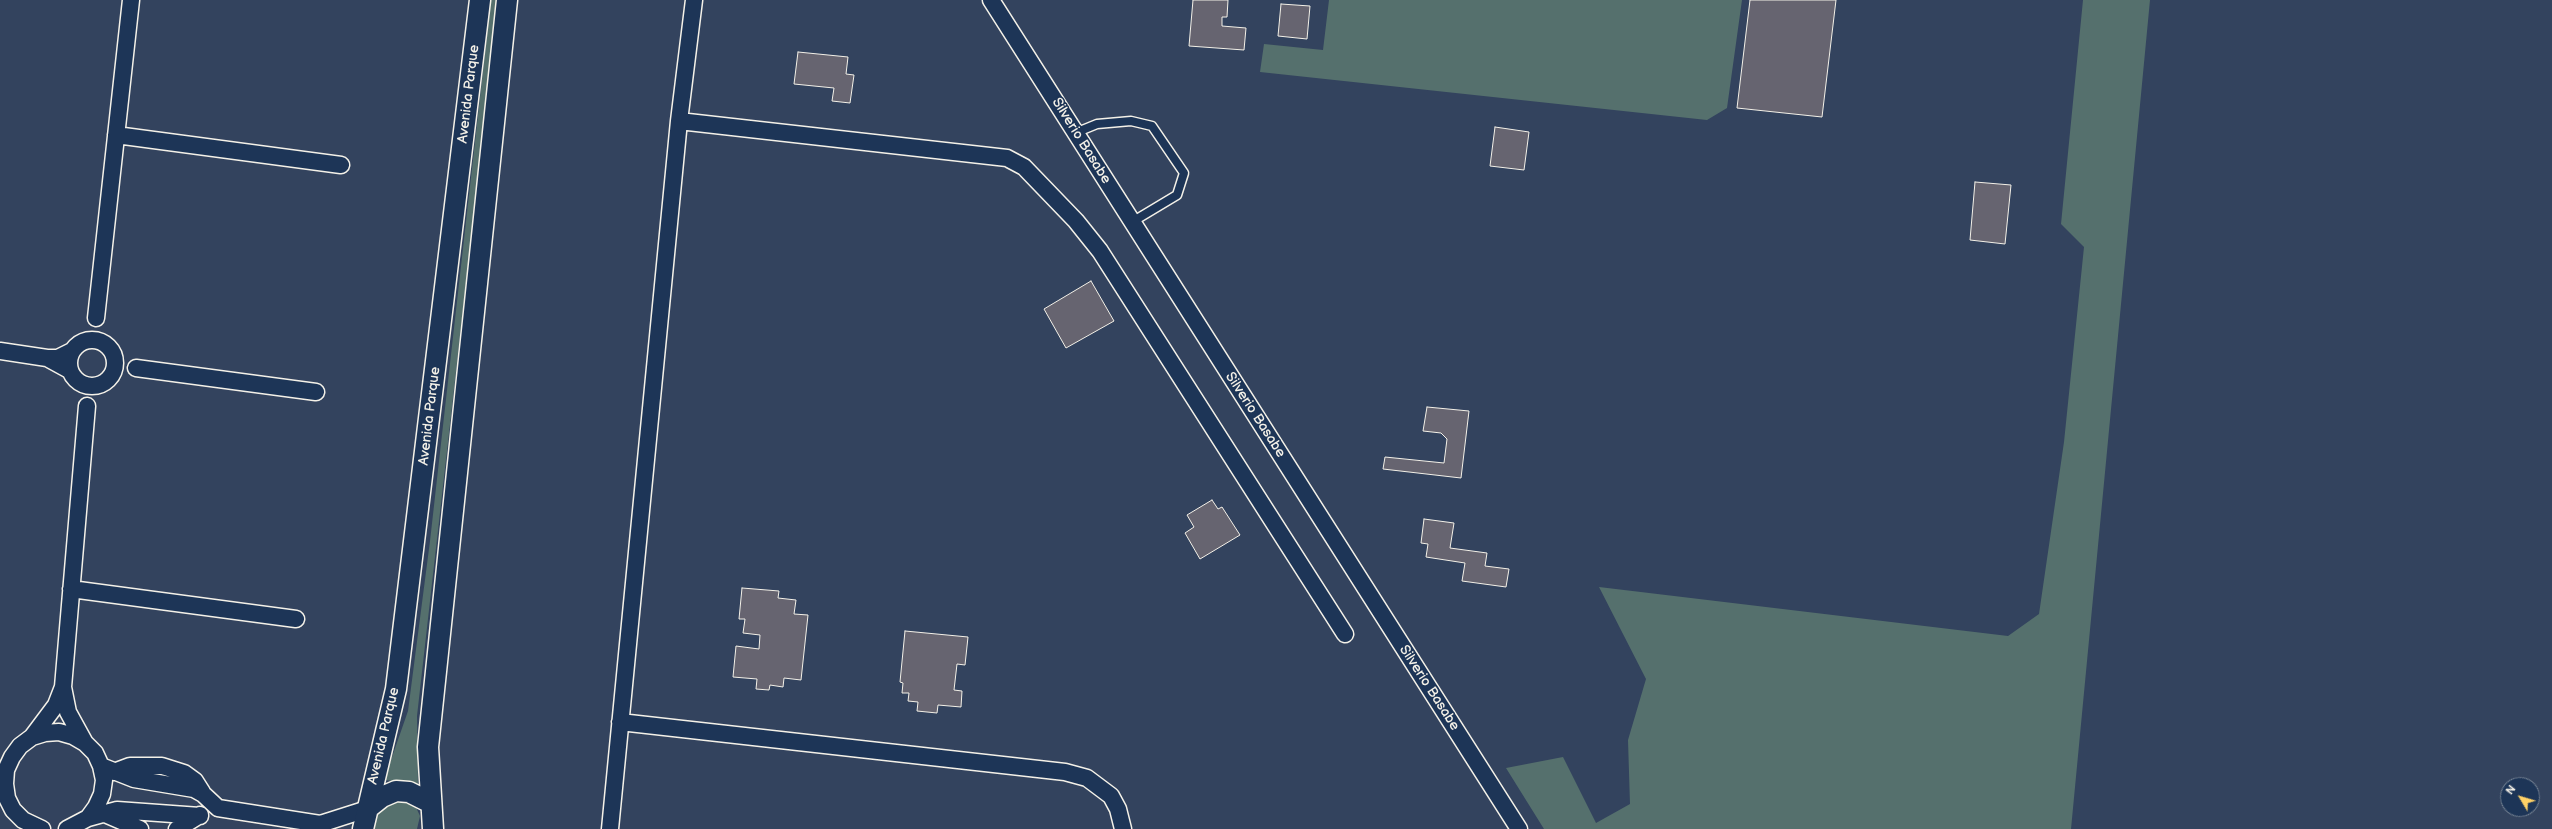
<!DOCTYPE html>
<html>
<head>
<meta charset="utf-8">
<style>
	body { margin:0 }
	#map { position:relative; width:2552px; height:829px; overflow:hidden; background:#33435e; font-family:"Balsamiq Sans",sans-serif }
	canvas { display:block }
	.north { position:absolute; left:2500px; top:777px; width:40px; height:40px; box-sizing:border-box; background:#1d3557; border:1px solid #738091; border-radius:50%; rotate:308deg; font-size:11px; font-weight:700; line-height:16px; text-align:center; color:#f4f1e8 }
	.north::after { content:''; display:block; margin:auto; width:14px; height:18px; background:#ffd166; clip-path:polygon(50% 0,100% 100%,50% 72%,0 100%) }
</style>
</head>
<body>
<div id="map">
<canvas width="2552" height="829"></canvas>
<div class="north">N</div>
</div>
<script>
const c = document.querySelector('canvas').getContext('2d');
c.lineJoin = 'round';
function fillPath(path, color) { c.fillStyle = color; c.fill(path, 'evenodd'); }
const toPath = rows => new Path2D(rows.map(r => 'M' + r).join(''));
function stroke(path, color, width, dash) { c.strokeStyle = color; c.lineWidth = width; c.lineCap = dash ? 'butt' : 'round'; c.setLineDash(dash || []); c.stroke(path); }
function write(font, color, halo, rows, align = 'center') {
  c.font = font + ' "Balsamiq Sans",sans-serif'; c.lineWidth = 3; c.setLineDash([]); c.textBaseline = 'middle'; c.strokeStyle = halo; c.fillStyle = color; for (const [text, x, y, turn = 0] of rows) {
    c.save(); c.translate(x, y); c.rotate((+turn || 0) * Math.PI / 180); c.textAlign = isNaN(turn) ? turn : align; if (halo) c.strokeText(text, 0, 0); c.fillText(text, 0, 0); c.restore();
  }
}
const green = toPath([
	[491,0,497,0,494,35,417,716,418,784,384,780,408,711,430,541],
	[1329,0,1742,0,1727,108,1707,120,1260,72,1264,44,1323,50],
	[2083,0,2150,0,2071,829,1544,829,1506,768,1563,757,1596,823,1630,804,1628,740,1646,679,1599,587,2008,636,2039,614,2064,442,2084,247,2061,224],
	[403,798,415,805,420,816,417,829,373,829,375,813,380,804]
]);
const building = toPath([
	[1193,0,1228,0,1227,17,1222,17,1222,26,1246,28,1244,50,1189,46,1193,0],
	[1750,0,1836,0,1822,117,1737,108,1750,0],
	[1281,4,1310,6,1307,39,1278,36,1281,4],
	[798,52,848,57,846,74,854,75,850,103,832,101,834,88,794,84,798,52],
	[1495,127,1529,132,1524,170,1490,166,1495,127],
	[1975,182,2011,185,2005,244,1970,240,1975,182],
	[1091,281,1114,321,1066,348,1044,309,1091,281],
	[1427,407,1469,411,1461,478,1383,469,1385,457,1444,463,1447,439,1441,433,1423,431,1427,407],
	[1212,500,1218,509,1222,507,1240,535,1200,559,1185,533,1194,527,1187,515,1212,500],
	[1424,519,1454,523,1450,548,1487,553,1485,566,1509,569,1506,587,1462,581,1465,563,1426,557,1428,544,1421,543,1424,519],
	[742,588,779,591,778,598,796,600,794,614,808,615,801,680,784,678,783,687,770,685,769,690,756,689,757,679,733,677,736,646,759,649,760,635,743,633,745,619,739,619,742,588],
	[905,631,968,637,965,665,957,664,954,690,962,691,961,707,938,705,937,713,917,711,918,702,908,701,909,693,902,693,903,683,900,682,905,631]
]);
const service = toPath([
	[1075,133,1097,124,1131,121,1152,126,1184,173,1177,195,1132,222]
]);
const minor = toPath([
	[991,0,1519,829],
	[679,121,1007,158,1024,167,1076,221,1100,251,1345,634],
	[116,135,341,165],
	[96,318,131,0],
	'69 363a23 23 0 1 1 46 0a23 23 0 1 1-46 0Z',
	[0,351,47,358],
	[136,368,316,392],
	[69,370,47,358,58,358,72,351],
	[71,589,296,619],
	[620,722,1065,772,1087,778,1111,796,1118,809,1123,829],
	[32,737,56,705,63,687],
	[85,743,68,712,63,687,87,406],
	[101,766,134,779,194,789,203,794,218,808],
	[114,772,130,766,162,766,184,773,195,781,202,792],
	[218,808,320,824,367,809],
	[105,814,140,829],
	[88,818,117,810,200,816],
	[42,829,23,820,13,810,7,798,5,784,6,770,12,757,20,746,32,737,45,733,59,732,73,736,85,743,95,753,101,766,104,780,102,794,96,807,88,818,67,829],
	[177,829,200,815],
	[610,829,679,121,694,0]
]);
const tertiary = toPath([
	[367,809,382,797,396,791,409,792,431,803],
	[363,829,396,689,480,0],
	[433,829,428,747,507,0]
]);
const streetNames = [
	["Avenida Parque",469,94,-83],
	["Silverio Basabe",1081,141,58],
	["Silverio Basabe",1255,415,57],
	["Avenida Parque",430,416,-83],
	["Silverio Basabe",1429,688,57],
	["Avenida Parque",384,736,-77]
];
fillPath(green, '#55706d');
fillPath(building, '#666470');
stroke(building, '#f4f1e8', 1);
stroke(service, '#f4f1e8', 11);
stroke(minor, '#f4f1e8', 19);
stroke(tertiary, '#f4f1e8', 23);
stroke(service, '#1d3557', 8);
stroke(minor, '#1d3557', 16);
stroke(tertiary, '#1d3557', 20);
write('14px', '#f4f1e8', '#1d3557', streetNames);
</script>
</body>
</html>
